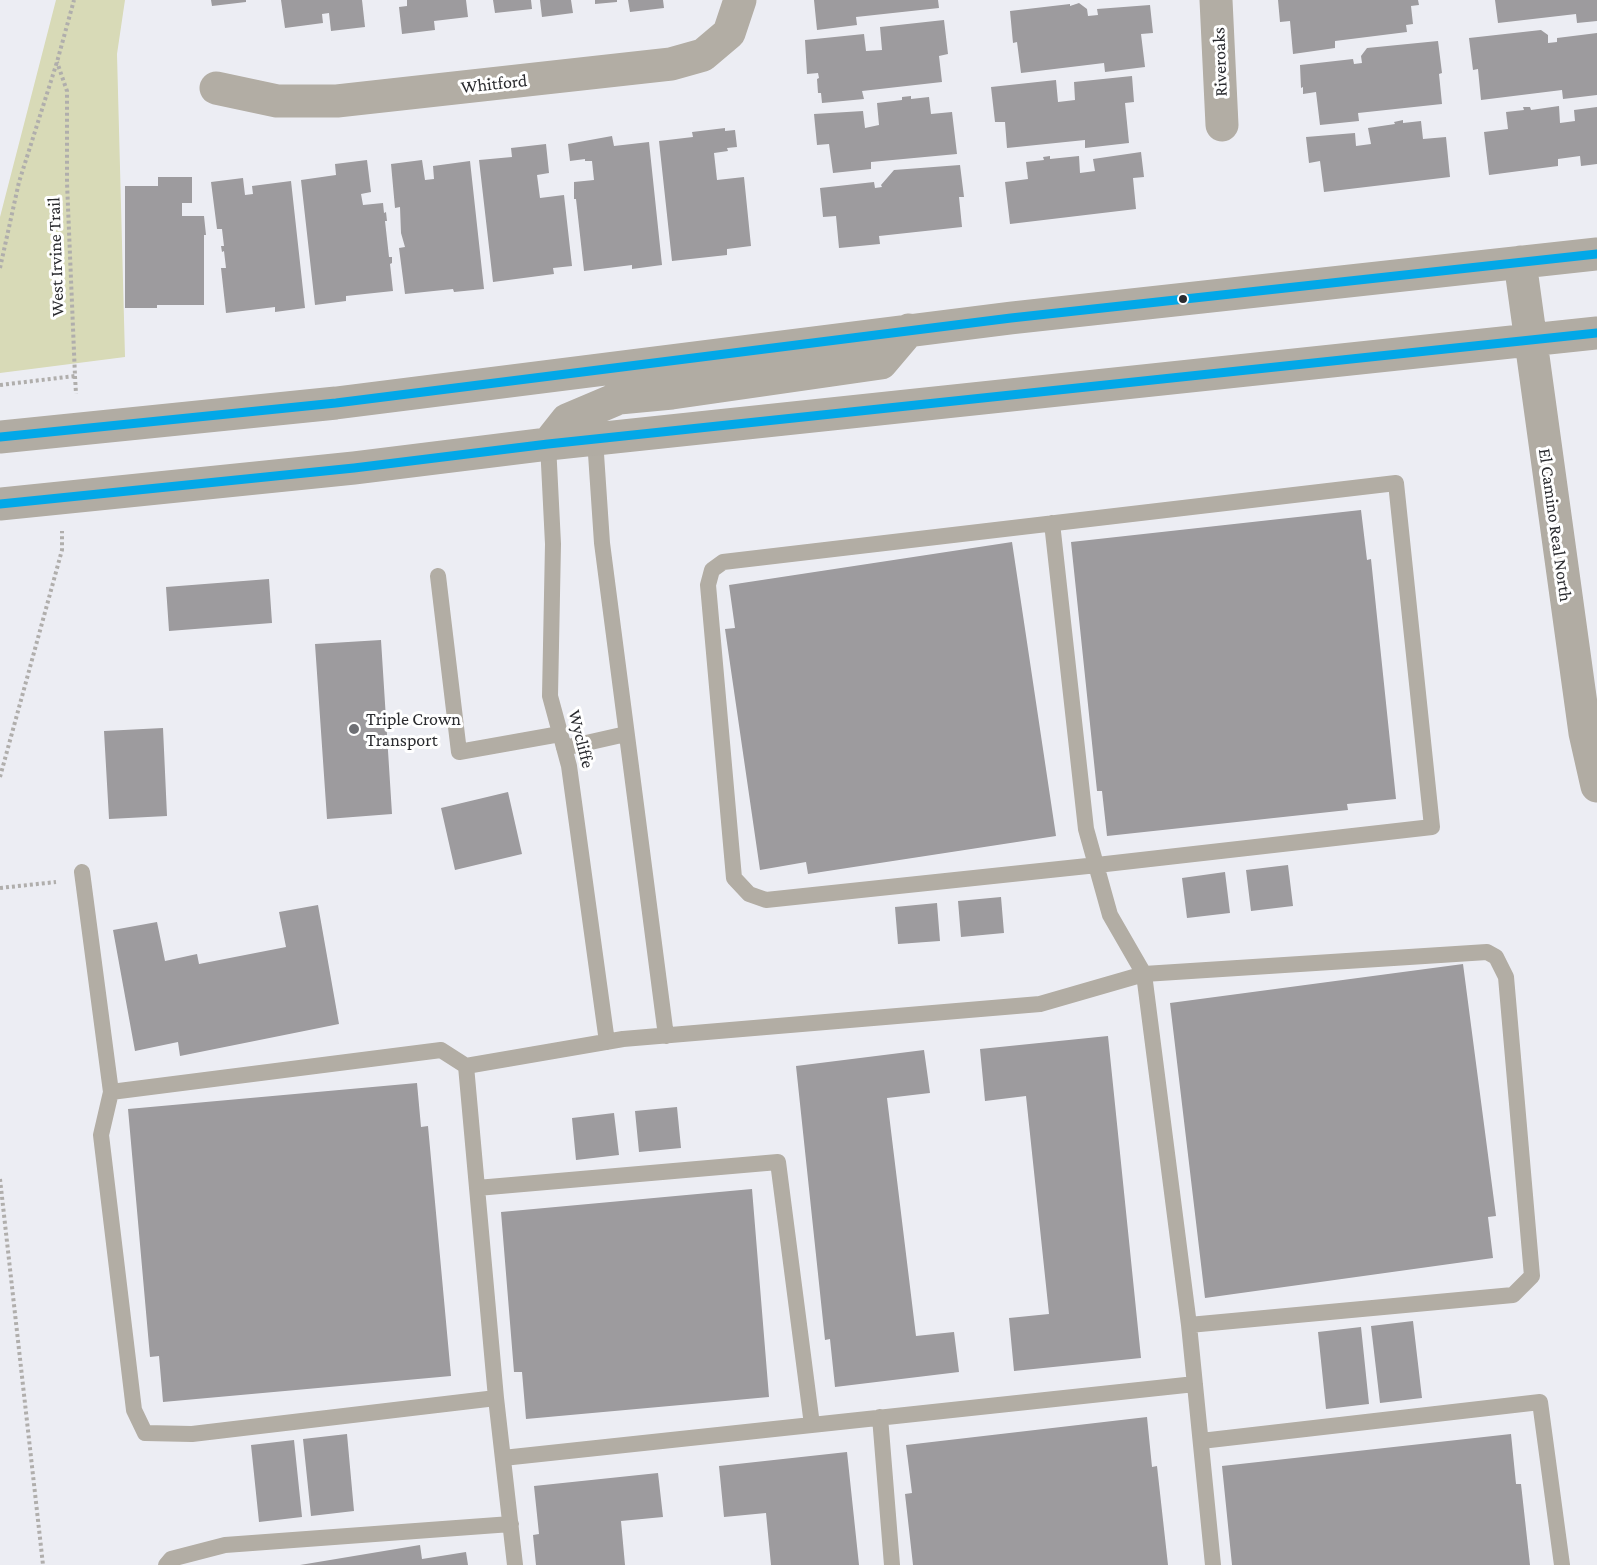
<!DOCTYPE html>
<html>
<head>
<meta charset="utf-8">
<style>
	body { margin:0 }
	canvas { display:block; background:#ecedf3 }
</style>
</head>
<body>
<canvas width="1597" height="1565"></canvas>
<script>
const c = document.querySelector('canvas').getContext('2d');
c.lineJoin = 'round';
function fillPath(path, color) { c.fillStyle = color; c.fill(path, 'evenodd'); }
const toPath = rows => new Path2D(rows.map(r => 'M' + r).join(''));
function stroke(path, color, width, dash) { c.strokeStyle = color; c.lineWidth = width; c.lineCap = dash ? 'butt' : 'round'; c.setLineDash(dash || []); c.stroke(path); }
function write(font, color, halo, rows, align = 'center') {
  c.font = font + ' "Crimson Pro",serif'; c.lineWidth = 6; c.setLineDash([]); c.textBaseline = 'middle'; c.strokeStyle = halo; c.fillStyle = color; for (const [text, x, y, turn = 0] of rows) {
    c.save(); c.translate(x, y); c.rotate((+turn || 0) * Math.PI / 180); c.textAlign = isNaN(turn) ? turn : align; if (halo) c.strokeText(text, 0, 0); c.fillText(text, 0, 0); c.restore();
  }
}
const green = toPath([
	[56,0,125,0,117,54,125,357,0,373,0,217]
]);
const building = toPath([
	[211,0,246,0,246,2,212,6],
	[281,0,362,0,365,27,331,31,329,13,322,14,323,23,285,28],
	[407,0,466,0,468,17,434,21,435,30,402,34,399,7,407,6],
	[493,0,531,0,532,9,495,13],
	[540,0,571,0,573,13,542,17],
	[595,0,617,0,617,2,595,4],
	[628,0,663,0,664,8,630,12],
	[814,0,938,0,939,8,856,17,857,25,817,30],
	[1278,0,1418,0,1419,5,1411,6,1413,24,1406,25,1407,32,1335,41,1335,48,1293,54,1290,21,1280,22],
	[1495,0,1597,0,1597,21,1577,23,1576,14,1498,23],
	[1079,3,1087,9,1088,16,1098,15,1097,9,1150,5,1153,33,1141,34,1145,67,1105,72,1104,63,1021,73,1017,42,1013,43,1010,11,1070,4,1070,6],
	[944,20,948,54,939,56,942,82,862,91,864,99,822,103,821,93,818,93,817,79,819,78,818,73,807,74,805,40,864,34,866,51,882,50,880,27],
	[1541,30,1548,35,1548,43,1557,42,1557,38,1597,33,1597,95,1563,99,1562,90,1481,100,1478,69,1473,70,1469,38],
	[1438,41,1442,73,1439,74,1442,104,1358,113,1359,121,1320,125,1316,92,1303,94,1303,87,1301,88,1300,65,1353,59,1354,64,1362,63,1361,56,1367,48],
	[1132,76,1134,102,1125,103,1129,143,1085,148,1085,140,1007,148,1005,122,995,122,991,87,1056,80,1058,102,1075,100,1074,82],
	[911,96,911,99,929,97,931,114,952,112,957,154,871,162,871,169,833,173,829,144,817,145,814,114,863,111,865,128,879,125,877,103,902,100,902,97],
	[1559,106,1560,123,1575,121,1574,110,1597,107,1597,164,1581,166,1580,156,1558,159,1558,166,1489,175,1484,132,1508,129,1506,112,1524,110,1523,107,1530,107,1531,110],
	[1403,120,1403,123,1421,121,1423,139,1446,137,1450,177,1324,192,1320,161,1309,163,1306,137,1355,133,1356,146,1371,144,1368,128,1395,124,1394,122],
	[725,128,725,131,735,130,737,147,727,148,728,151,714,153,717,180,744,177,751,246,727,249,727,255,672,261,659,141,693,137,692,132],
	[612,136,614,146,649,142,662,265,632,269,632,265,584,271,576,199,574,199,574,182,594,180,592,161,585,161,585,159,570,161,568,144],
	[546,144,549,173,537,175,540,198,564,195,572,266,553,268,554,274,493,282,479,160,512,157,511,148],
	[1141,152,1144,177,1133,178,1136,209,1010,224,1005,182,1028,179,1026,162,1044,160,1043,157,1050,156,1050,159,1079,156,1080,173,1095,171,1093,159],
	[367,160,371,192,361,194,363,205,383,203,384,213,386,212,387,221,385,221,389,257,392,257,392,263,390,264,393,291,346,296,346,301,315,305,301,180,336,175,335,164],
	[422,160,425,180,434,179,433,166,470,161,484,289,454,292,453,289,405,294,399,248,405,247,401,233,400,207,395,208,391,164],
	[960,165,964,197,959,197,962,227,879,236,880,244,839,248,836,216,823,217,820,188,874,182,875,188,882,187,881,185,894,170],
	[158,177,192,177,192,203,182,203,182,216,204,216,206,235,204,235,204,305,157,305,157,308,125,308,125,186,158,186],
	[243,178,245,195,253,194,252,186,291,181,305,308,275,312,275,307,226,313,221,268,226,268,224,251,222,252,221,246,224,246,222,229,217,229,211,182],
	[1361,510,1367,560,1371,559,1396,799,1347,804,1348,810,1107,836,1102,791,1097,791,1071,542],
	[1012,542,1056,836,808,874,806,862,760,870,725,629,735,628,729,585],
	[269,579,272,623,169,631,166,587],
	[381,640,392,814,327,819,315,644],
	[163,728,167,816,109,819,104,731],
	[508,792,522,854,455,870,441,808],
	[1288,865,1293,906,1251,911,1246,870],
	[1225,872,1230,913,1187,918,1182,878],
	[1001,897,1004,933,961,937,958,901],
	[937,903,940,941,898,944,895,907],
	[318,905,339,1024,180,1056,178,1042,135,1051,113,930,157,922,165,961,197,954,199,964,286,947,279,912],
	[1463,964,1496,1216,1488,1217,1493,1258,1205,1298,1170,1003],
	[1108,1036,1141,1358,1014,1371,1009,1318,1049,1314,1026,1096,985,1101,980,1049],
	[924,1050,930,1093,887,1098,916,1336,954,1332,959,1372,835,1387,830,1339,825,1340,796,1066],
	[417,1083,421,1127,428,1126,451,1376,163,1402,159,1356,150,1357,128,1109],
	[677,1107,681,1148,639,1152,635,1111],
	[614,1113,619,1155,576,1160,572,1118],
	[752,1189,769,1397,526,1419,522,1372,514,1372,501,1212],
	[1413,1321,1422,1398,1380,1403,1371,1326],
	[1361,1327,1369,1404,1326,1409,1318,1332],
	[1147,1417,1152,1467,1157,1466,1168,1565,913,1565,905,1494,912,1493,906,1445],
	[347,1434,354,1511,311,1516,303,1439],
	[1511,1434,1516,1484,1521,1484,1530,1565,1232,1565,1222,1466],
	[294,1440,302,1517,259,1522,251,1445],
	[847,1452,859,1565,771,1565,766,1513,724,1517,719,1466],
	[658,1473,663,1517,621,1521,625,1565,536,1565,533,1535,539,1534,534,1486],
	[420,1545,422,1559,466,1552,468,1565,300,1565]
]);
const path = toPath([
	[0,268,19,182,57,62,74,0],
	[75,376,76,394],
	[0,385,75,376,67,183,67,91,57,62],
	[0,777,62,550,62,531],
	[0,888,56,882],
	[0,1179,43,1565]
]);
const service = toPath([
	[595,439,602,543,666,1036],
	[548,444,553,544,550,696,569,766,607,1042],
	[1396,483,1432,827,1097,865,766,900,749,894,734,878,708,585,712,570,723,562,1396,483],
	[1052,523,1086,829,1110,915,1144,974,1189,1325,1213,1565],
	[438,576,459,752,560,734],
	[564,748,626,734],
	[82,872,111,1092,101,1135,134,1410,145,1433,192,1434,496,1398],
	[466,1066,496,1398,515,1565],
	[111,1092,441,1050,466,1066,623,1039,1040,1004,1144,974,1487,952,1496,957,1506,977,1532,1276,1513,1295,1189,1325],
	[477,1188,778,1162,812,1425],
	[880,1417,892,1565],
	[1201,1441,1540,1402,1562,1565],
	[503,1458,1195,1384],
	[166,1565,171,1559,225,1545,511,1524]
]);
const minor = toPath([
	[1216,0,1222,125],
	[216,88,277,101,337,101,671,64,703,55,729,33,740,0]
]);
const secondary = toPath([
	[1520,262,1585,733,1597,786],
	[0,437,336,403,1011,318,1597,254],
	[548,444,567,420,619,398,672,393,881,363,909,330],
	[0,504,354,468,548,444,1597,333]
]);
const bus1 = toPath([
	[0,437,336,403,1011,318,1597,254],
	[0,504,354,468,548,444,1597,333]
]);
const markers = [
	[1183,299,5,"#2a2b2f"],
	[354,729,6,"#6e6f74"]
];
const streetNames = [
	["Riveroaks",1220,62,-92],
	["Whitford",494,84,-6],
	["West Irvine Trail",56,257,-92],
	["El Camino Real North",1555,525,82],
	["Wycliffe",581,739,76]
];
const poiNames = [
	["Triple Crown",366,719],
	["Transport",366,740]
];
fillPath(green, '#d8dab7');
fillPath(building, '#9d9b9e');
stroke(path, '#b0aeac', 4, [3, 3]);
stroke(service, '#b2ada4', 16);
stroke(minor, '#b2ada4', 33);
stroke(secondary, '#b1aca3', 33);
stroke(bus1, '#02a8e8', 9);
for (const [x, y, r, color] of markers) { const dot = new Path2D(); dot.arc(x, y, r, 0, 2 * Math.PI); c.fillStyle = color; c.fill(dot); stroke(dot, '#fff', 2); }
write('18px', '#2a2b2f', '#fff', streetNames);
write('18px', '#2a2b2f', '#fff', poiNames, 'left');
</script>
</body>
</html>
